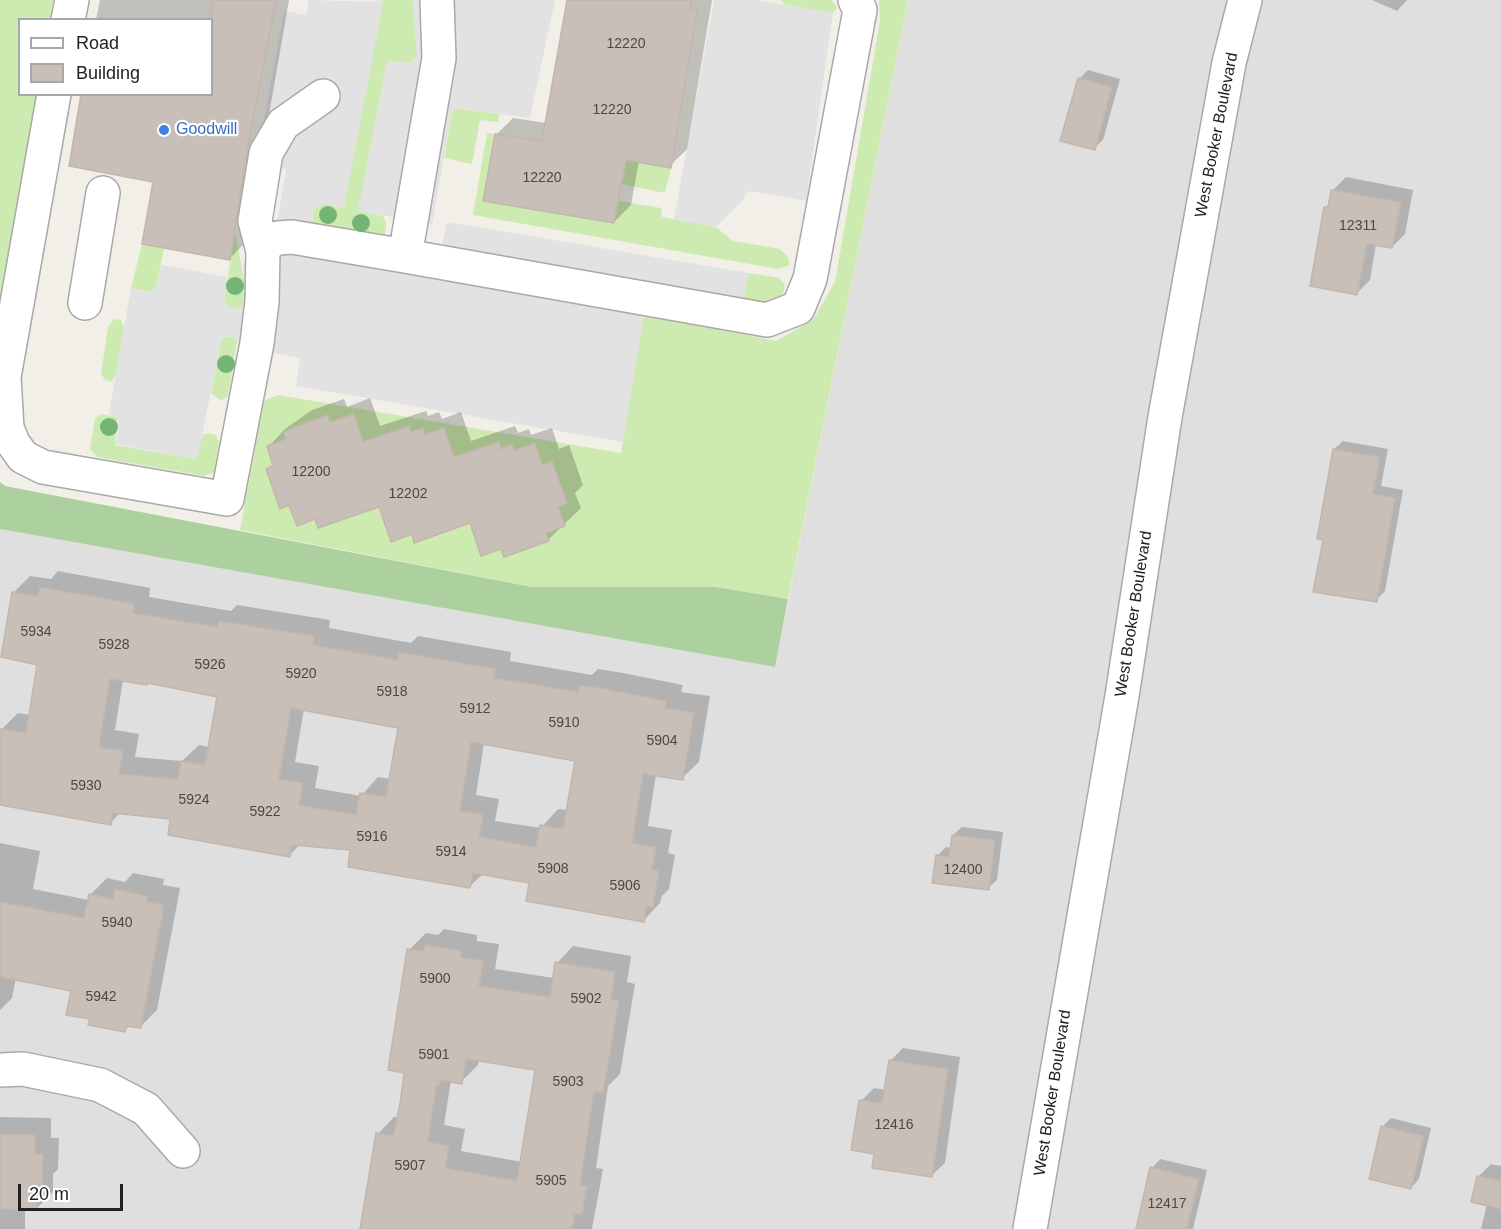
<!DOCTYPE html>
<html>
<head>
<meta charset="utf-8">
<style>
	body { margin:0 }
	#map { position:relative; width:1501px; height:1229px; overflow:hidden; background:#f2efe9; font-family:Arial,sans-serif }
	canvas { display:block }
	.legend { position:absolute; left:18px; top:18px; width:195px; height:78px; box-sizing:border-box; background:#fff; border:2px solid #a7a7a7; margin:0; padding:8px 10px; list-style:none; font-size:18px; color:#222 }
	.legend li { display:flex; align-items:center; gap:12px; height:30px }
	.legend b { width:30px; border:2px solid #a7a7a7 }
	.scale { position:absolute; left:18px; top:1184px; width:105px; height:27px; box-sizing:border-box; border:3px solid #222; border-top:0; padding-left:8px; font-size:18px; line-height:21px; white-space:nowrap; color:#222; -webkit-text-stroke:4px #fff; paint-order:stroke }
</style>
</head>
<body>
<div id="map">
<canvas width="1501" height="1229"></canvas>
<ul class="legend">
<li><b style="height:8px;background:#fff"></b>Road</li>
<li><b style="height:16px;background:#c7bfb8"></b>Building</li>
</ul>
<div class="scale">20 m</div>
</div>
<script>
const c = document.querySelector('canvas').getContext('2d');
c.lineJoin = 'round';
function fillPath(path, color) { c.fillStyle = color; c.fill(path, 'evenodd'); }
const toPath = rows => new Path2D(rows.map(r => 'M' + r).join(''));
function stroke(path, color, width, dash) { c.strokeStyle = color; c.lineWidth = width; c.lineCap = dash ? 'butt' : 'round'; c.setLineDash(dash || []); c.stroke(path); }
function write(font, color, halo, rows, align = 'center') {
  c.font = font + ' Arial,sans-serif'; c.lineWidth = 4.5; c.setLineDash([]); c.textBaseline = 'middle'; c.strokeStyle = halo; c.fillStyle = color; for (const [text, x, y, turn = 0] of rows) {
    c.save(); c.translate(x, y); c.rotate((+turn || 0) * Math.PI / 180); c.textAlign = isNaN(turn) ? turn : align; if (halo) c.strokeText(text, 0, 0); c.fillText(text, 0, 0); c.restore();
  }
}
const residential = toPath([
	[908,0,1501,0,1501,1229,0,1229,0,529,775,667]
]);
const grass = toPath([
	[0,0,53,0,50,19,20,20,20,94,37,95,0,300],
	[374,0,413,0,417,55,411,63,387,61,359,211,383,216,386,223,385,234,376,238,320,227,312,221,313,211,322,204,343,208,383,1],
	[781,0,832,0,837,8,833,13,785,5],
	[879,0,908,0,788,599,716,587,532,587,240,530,264,401,278,395,621,453,644,314,776,341,813,320,835,282,880,21],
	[456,108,499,114,498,122,480,120,472,164,444,158,452,112],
	[487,133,495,134,484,201,614,223,619,201,661,208,662,217,716,227,733,241,780,249,788,257,790,265,778,269,473,215],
	[626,160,671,168,665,193,621,184],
	[235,232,247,295,244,306,233,309,224,302],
	[142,244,164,248,156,288,151,292,131,288],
	[749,273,779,278,785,285,782,299,776,305,747,301,743,298],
	[114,319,121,320,124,328,116,375,111,382,105,380,101,374,108,327],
	[230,336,237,341,228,396,221,401,211,393,222,338],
	[102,414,118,417,115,445,197,459,202,435,208,433,216,435,219,442,214,472,204,476,97,457,90,449,95,418]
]);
const forest = toPath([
	[0,482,5,486,532,587,716,587,788,599,775,667,0,529]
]);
const parking = toPath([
	[309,0,383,2,344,208,322,204,313,211,312,221,320,227,442,246,447,222,749,273,736,332,644,314,623,442,296,386,300,358,273,353,237,341,230,336,222,338,197,459,115,444,119,429,118,417,109,414,131,288,150,292,156,288,161,265,228,277,224,302,233,309,244,306,247,295,243,265,278,217,286,169,256,163,284,11,306,15],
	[413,0,555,0,530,118,457,108,452,112,432,224,358,211,387,61,411,63,417,55],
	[714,0,756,0,833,13,806,201,751,191,745,193,744,199,716,227,674,219]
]);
const shadow = toPath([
	[100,0,289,0,247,241,230,258,212,94,212,20,96,20],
	[568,0,712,0,687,149,670,166,639,161,631,205,614,222,496,135,513,118,547,123],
	[1372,0,1407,0,1397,11],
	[1088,70,1120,79,1103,140,1094,148,1079,79],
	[1346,177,1413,190,1405,234,1392,247,1376,244,1370,280,1357,293,1325,208,1331,202,1333,190],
	[370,398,380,426,426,411,428,416,439,412,442,419,461,412,471,441,515,426,518,433,529,429,531,435,552,428,559,449,569,445,583,485,575,493,581,508,548,540,502,547,471,521,413,532,380,505,315,517,290,503,268,469,274,463,269,446,285,429,312,410,344,399,347,407],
	[1343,441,1388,449,1381,486,1403,490,1385,591,1376,600,1325,538,1334,449],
	[58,571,150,588,149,597,231,611,237,605,330,620,329,628,411,643,418,636,511,652,510,661,592,675,598,669,623,673,683,685,681,692,710,696,699,762,682,778,656,774,648,826,672,830,668,853,675,855,669,889,662,896,660,903,644,920,531,882,483,874,470,886,352,849,300,844,290,855,172,818,121,812,110,823,0,804,1,730,18,713,31,715,39,664,13,593,30,576,51,579],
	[123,680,149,682,219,696,210,747,199,745,182,761,135,757,139,734,115,730],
	[304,709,399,727,391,779,378,777,361,796,315,788,319,766,295,762],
	[484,743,576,760,568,810,558,809,541,828,495,821,499,799,476,795],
	[962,827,1003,832,997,880,988,888,937,856,946,847,952,848,953,835],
	[0,843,40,851,33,889,89,900,90,895,107,878,125,882,133,873,164,879,163,885,180,888,157,1010,140,1027,130,1025,125,1030,92,1017,73,990,16,978,12,998,0,1010],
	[444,929,477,935,477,941,499,944,495,969,554,978,557,963,573,946,631,956,627,982,635,984,620,1074,608,1086,596,1168,603,1169,592,1229,361,1229,378,1134,394,1117,399,1118,405,1071,409,950,426,933,438,935],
	[479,1060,537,1069,522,1162,461,1151,465,1129,444,1125,451,1080,461,1082,478,1065],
	[903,1048,960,1057,945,1163,932,1175,876,1153,861,1101,874,1088,886,1090,890,1061],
	[0,1117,51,1118,51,1138,59,1138,58,1169,53,1174,53,1192,36,1209,25,1208,25,1229,0,1229],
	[1391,1118,1431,1128,1419,1179,1411,1188,1382,1127],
	[1160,1159,1207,1170,1193,1229,1137,1229,1152,1168],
	[1491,1164,1501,1166,1501,1229,1481,1229,1487,1204,1478,1177]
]);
const building = toPath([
	[212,0,276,0,247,150,230,260,142,244,153,182,69,166,81,94,212,94,212,0],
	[567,0,692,0,690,9,697,11,671,168,626,160,614,223,483,201,495,134,542,141,567,0],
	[1078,78,1112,87,1095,150,1060,141,1078,78],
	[1331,190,1401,202,1392,248,1367,244,1357,295,1310,286,1324,207,1328,208,1331,190],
	[354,414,363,442,409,426,411,432,423,428,425,435,444,428,454,457,499,442,501,449,512,444,514,451,535,443,542,465,552,461,567,503,558,507,565,526,546,533,549,541,504,557,501,549,481,556,470,523,414,543,412,534,391,542,379,507,318,528,315,519,297,526,289,505,280,509,266,469,273,466,267,446,286,439,284,432,294,427,328,415,330,422,354,414],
	[1333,449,1380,457,1373,494,1395,498,1377,602,1313,592,1323,540,1317,539,1333,449],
	[40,587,134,604,133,613,217,627,219,621,314,636,313,645,398,660,399,652,495,669,494,678,578,692,580,685,605,689,667,701,665,708,694,713,683,780,643,774,632,843,656,847,652,870,659,871,653,907,647,906,644,922,526,901,529,883,473,873,470,888,348,867,350,850,292,845,290,857,168,835,170,819,113,813,111,825,0,805,0,729,26,733,37,665,1,657,12,592,38,596,40,587],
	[110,679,147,685,148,683,217,697,205,765,181,761,178,779,119,774,123,751,99,747,110,679],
	[291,708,398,728,386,797,360,793,356,815,299,805,303,783,279,779,291,708],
	[471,742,575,761,563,829,540,825,536,847,479,837,483,815,460,811,471,742],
	[952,835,995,840,989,890,932,883,936,855,949,857,952,835],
	[115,889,148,896,147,902,164,905,141,1028,126,1026,125,1032,88,1025,90,1019,66,1015,71,991,0,977,0,902,84,918,89,894,113,899,115,889],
	[425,945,461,951,461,957,483,961,479,986,550,997,555,962,615,972,611,999,619,1000,603,1093,594,1091,580,1185,587,1186,582,1215,575,1214,572,1229,360,1229,376,1133,393,1136,400,1104,404,1073,388,1070,407,949,424,951,425,945],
	[466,1059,535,1070,517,1181,445,1168,449,1146,428,1142,436,1086,439,1086,440,1080,462,1084,466,1059],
	[889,1060,948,1069,932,1177,872,1168,874,1154,851,1150,859,1100,882,1103,889,1060],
	[1381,1126,1424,1136,1411,1189,1369,1179,1381,1126],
	[0,1134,35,1135,35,1154,43,1154,42,1188,37,1187,37,1210,0,1209,0,1134],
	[1150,1167,1199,1179,1187,1229,1136,1229,1150,1167],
	[1477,1176,1501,1181,1501,1209,1471,1202,1477,1176]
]);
const minor = toPath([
	[68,20,72,0],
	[54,94,4,377,7,428,13,443,23,457,43,467,227,499,257,343,262,302,263,251,267,243,278,238,292,237,405,256,439,58,437,0],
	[263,251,255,221,266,153,283,124,323,96],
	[405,256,767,320,798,308,810,279,860,10,855,0],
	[85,303,103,193],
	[0,1070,23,1069,100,1085,146,1109,183,1151],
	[1030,1229,1122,696,1165,417,1229,63,1245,0]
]);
const trees = [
	[328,215],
	[361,223],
	[235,286],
	[226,364],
	[109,427]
];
const markers = [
	[164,130,6,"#3f7fe0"]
];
const numberNames = [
	["12220",626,44],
	["12220",612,110],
	["12220",542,178],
	["12311",1358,226],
	["12200",311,472],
	["12202",408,494],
	["5934",36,632],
	["5928",114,645],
	["5926",210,665],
	["5920",301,674],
	["5918",392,692],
	["5912",475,709],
	["5910",564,723],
	["5904",662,741],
	["5930",86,786],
	["5924",194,800],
	["5922",265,812],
	["5916",372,837],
	["5914",451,852],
	["5908",553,869],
	["12400",963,870],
	["5906",625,886],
	["5940",117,923],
	["5900",435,979],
	["5942",101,997],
	["5902",586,999],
	["5901",434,1055],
	["5903",568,1082],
	["12416",894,1125],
	["5907",410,1166],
	["5905",551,1181],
	["12417",1167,1204]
];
const shopNames = [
	["Goodwill",176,130]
];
const streetNames = [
	["West Booker Boulevard",1217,135,-79],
	["West Booker Boulevard",1134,614,-81],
	["West Booker Boulevard",1053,1093,-81]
];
fillPath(residential, '#e0dfdf');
fillPath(grass, '#cdebb0');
fillPath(forest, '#add19e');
fillPath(parking, '#e2e2e2');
fillPath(shadow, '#0003');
fillPath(building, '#c7bfb8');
stroke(building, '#c4b6ab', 1.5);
stroke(minor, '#a9a9a9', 36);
stroke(minor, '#fff', 33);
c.fillStyle = '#74b475';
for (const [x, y] of trees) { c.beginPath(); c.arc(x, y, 9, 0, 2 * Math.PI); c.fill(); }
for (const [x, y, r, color] of markers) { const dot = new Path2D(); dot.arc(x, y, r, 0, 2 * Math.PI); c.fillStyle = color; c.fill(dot); stroke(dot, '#fff', 2); }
write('14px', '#4b4948', null, numberNames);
write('16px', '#366cbe', '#fff', shopNames, 'left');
write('16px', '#222', '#fff', streetNames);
</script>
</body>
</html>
